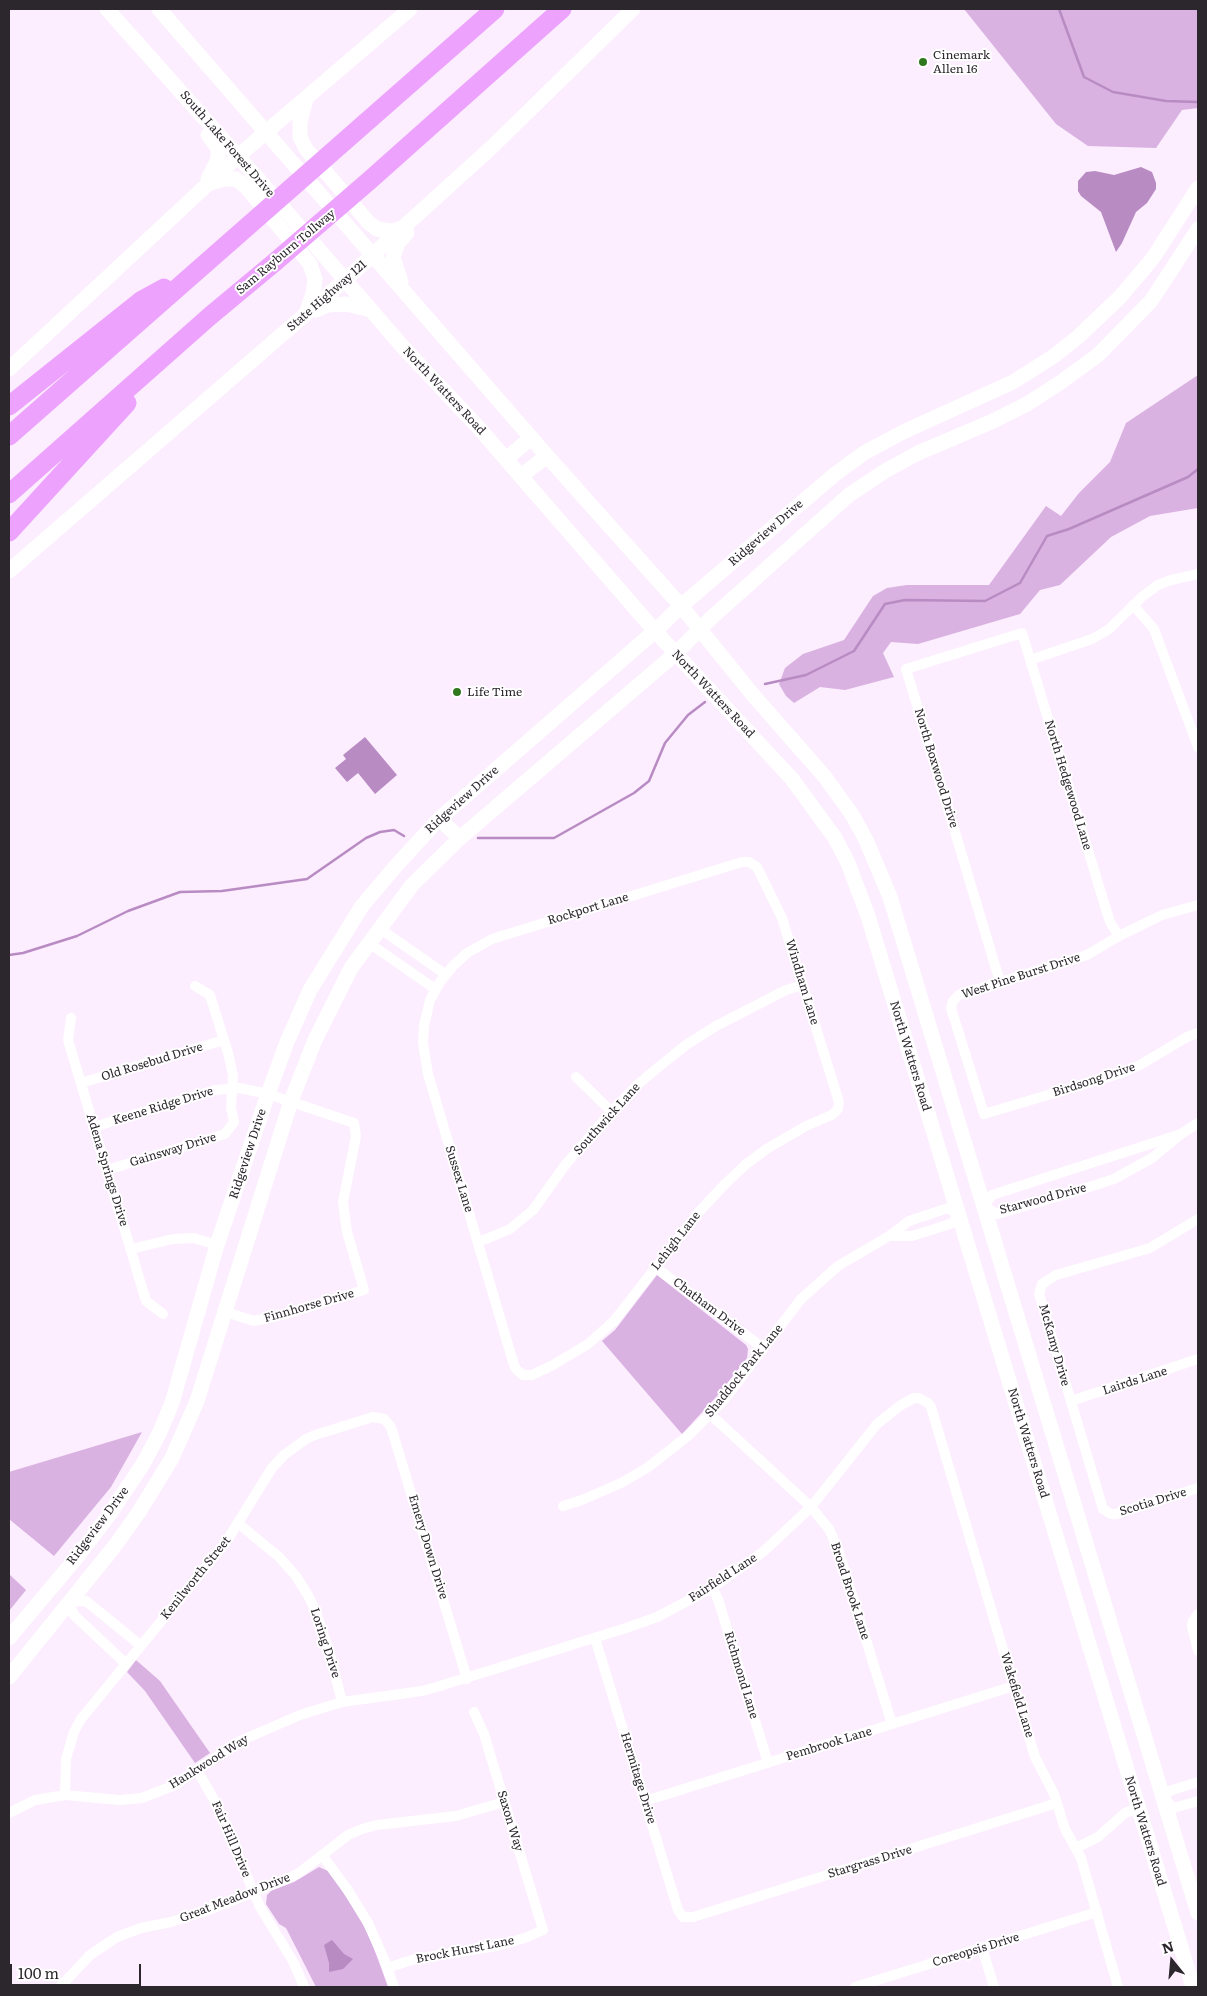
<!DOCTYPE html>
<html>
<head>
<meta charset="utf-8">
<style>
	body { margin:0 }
	#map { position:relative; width:1207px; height:1996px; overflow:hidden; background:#fcedff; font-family:Literata,serif }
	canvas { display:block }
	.frame { position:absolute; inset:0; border:10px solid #2c272d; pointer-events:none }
	.north { position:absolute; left:1147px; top:1936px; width:50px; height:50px; -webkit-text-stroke:4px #fff; paint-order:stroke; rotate:343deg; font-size:14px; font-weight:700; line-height:20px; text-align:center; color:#2c272d }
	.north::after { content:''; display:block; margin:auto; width:18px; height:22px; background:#2c272d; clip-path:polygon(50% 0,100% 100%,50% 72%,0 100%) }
	.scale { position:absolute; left:10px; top:1964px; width:131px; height:22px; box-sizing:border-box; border:2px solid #2c272d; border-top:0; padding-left:6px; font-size:15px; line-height:18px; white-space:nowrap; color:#2c272d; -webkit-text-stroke:4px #fff; paint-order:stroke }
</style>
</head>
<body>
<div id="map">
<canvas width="1207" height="1996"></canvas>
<div class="frame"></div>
<div class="north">N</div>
<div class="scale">100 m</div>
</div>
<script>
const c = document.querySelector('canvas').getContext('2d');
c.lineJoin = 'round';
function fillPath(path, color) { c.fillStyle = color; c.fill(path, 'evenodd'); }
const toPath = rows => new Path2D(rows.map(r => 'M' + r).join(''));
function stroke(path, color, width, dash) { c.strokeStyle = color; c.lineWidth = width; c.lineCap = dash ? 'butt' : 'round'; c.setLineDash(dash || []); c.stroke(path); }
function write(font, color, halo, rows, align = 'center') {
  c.font = font + ' Literata,serif'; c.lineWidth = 4; c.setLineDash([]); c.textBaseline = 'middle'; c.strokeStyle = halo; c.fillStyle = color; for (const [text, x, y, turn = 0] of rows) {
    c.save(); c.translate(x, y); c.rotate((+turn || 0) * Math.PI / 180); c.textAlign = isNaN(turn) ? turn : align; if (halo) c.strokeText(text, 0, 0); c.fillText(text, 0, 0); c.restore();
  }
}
const green = toPath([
	[964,9,1198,9,1198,108,1182,110,1156,148,1088,146,1056,124],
	[1198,375,1198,508,1150,516,1111,537,1060,585,1040,590,1020,614,918,644,891,642,883,653,894,677,845,690,820,687,794,703,786,696,779,684,785,668,803,654,844,640,873,596,887,588,907,585,989,585,1046,506,1061,516,1079,493,1110,462,1126,423],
	[657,1275,746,1345,748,1349,747,1358,717,1396,682,1434,602,1341,615,1330],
	[142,1432,111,1487,54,1556,9,1519,9,1472],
	[9,1574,26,1590,9,1611],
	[136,1660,160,1681,210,1753,195,1763,145,1691,127,1672],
	[319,1867,328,1871,357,1912,372,1943,388,1987,316,1987,286,1928,279,1924,266,1904,267,1895,272,1890,294,1882]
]);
const water = toPath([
	[1141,167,1152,172,1156,183,1156,189,1147,203,1136,212,1122,243,1116,252,1101,212,1081,196,1078,191,1078,181,1086,172,1095,171,1114,175],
	[365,737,397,775,375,794,358,773,347,782,335,768,346,759,343,755],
	[332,1940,344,1954,353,1959,343,1969,329,1972,329,1963,324,1945]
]);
const stream = toPath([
	[1059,9,1084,77,1113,92,1166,101,1198,102],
	[765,684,806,675,854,651,885,604,905,600,985,601,1020,583,1047,536,1069,529,1188,477,1198,469],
	[478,838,554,838,634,793,649,781,665,743,688,715,705,702],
	[9,955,23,953,77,936,128,911,180,892,222,891,307,879,366,838,380,832,394,830,404,836]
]);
const street = toPath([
	[1133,605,1154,629,1198,747],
	[1030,660,1092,639,1108,630,1143,596,1158,585,1171,580,1198,574],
	[742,862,749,862,757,867,782,918,839,1102,838,1109,832,1115,808,1125,768,1148,745,1165,725,1184,698,1213,614,1321,588,1344,553,1365,532,1375,523,1375,516,1369,514,1365,428,1074,423,1043,424,1026,430,1000,440,982,453,966,467,953,492,939,742,862],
	[1198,905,1162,915,1119,936,1087,955,959,995,953,1001,951,1008,984,1114,1122,1073,1140,1065,1187,1037,1198,1033],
	[379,928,445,974],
	[369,943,435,989],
	[1000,982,906,669,1022,633,1105,906,1110,922,1119,936],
	[71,1018,68,1040,146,1301,163,1314],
	[576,1077,611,1111],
	[81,1083,224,1040],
	[94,1127,215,1090,239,1088,268,1094,354,1123,356,1136,343,1202,347,1232,364,1290,286,1314,254,1321,226,1312],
	[1181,1134,992,1195,984,1206,997,1214,1077,1191,1114,1179,1152,1158,1181,1134,1198,1123],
	[107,1170,225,1134,234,1122,231,1108,233,1075,228,1053,210,995,195,986],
	[1198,1219,1150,1248,1056,1275,1042,1284,1039,1294,1103,1509,1111,1514,1116,1514,1198,1488],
	[479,1242,510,1229,533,1210,566,1164,605,1119,637,1085,661,1065,686,1045,716,1026,786,990,803,985],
	[131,1249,173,1239,194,1238,217,1245],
	[655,1267,763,1348],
	[1071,1401,1198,1359],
	[711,1415,811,1507,829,1529,838,1549,892,1724],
	[563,1506,582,1500,621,1483,647,1468,689,1435,724,1400,801,1299,838,1266,889,1236,909,1221,948,1208,958,1214,953,1223,912,1236,889,1236],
	[239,1524,279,1557,296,1576,309,1597,316,1612,330,1654,342,1702],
	[712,1588,718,1599,768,1763],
	[1198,1614,1193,1621,1192,1626,1198,1651],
	[595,1638,678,1910,683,1917,693,1917,1057,1803],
	[125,1663,74,1615,69,1602,86,1601,140,1645],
	[197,1770,216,1803,260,1907,294,1963,304,1987],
	[1198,1782,1169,1791,1164,1799,1174,1808,1198,1801],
	[65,1795,66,1759,74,1732,81,1719,226,1542,272,1468,284,1455,306,1439,315,1435,373,1417,384,1419,391,1427,467,1679],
	[645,1801,1014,1686],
	[9,1813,35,1800,65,1795,119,1800,142,1798,175,1785,240,1741,300,1715,342,1702,422,1691,440,1686,626,1628,657,1617,712,1588,763,1552,811,1507,877,1424,901,1405,914,1398,919,1398,928,1403,931,1407,1035,1757,1054,1794,1065,1829,1081,1858,1118,1987],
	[1076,1848,1098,1837,1125,1813,1138,1808],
	[322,1855,347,1889,368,1923,384,1959,394,1987],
	[982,1948,994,1987],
	[387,1968,415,1959,497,1946,525,1938,543,1930,484,1734,474,1712],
	[60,1987,90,1955,117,1937,141,1928,171,1922,206,1911,287,1879,299,1873,348,1835,362,1829,377,1825,456,1816,504,1802],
	[855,1987,1097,1912]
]);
const secondary = toPath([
	[107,9,259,180,402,346,478,427,655,631,792,779,835,838,848,863,868,916,1193,1987],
	[159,9,547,456,681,606,753,695,825,777,853,816,866,840,890,897,1198,1913],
	[306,99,300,122,300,137,306,149,369,223,377,229,391,231,403,228],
	[208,135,218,148,218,159,208,179],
	[210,183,225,179,236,179,246,187,310,264,315,279,313,294,306,314],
	[401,282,393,257,398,243,407,233],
	[316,310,328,305,346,304,371,310],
	[9,369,237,157,410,9],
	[506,459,531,438],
	[521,476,547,456],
	[9,571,345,280,492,147,633,9],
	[439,819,460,838],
	[9,1638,77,1557,109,1515,143,1464,159,1434,172,1403,217,1245,268,1094,287,1042,310,990,362,906,395,867,439,819,655,631,681,606,834,475,864,453,903,432,1013,382,1054,356,1079,336,1120,297,1153,258,1198,188],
	[9,1677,114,1547,139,1512,172,1458,197,1401,291,1101,315,1040,351,968,412,885,460,838,675,654,710,619,849,495,885,471,918,453,991,422,1027,404,1061,382,1098,355,1151,301,1198,229]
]);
const highway = toPath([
	[9,406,142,300,164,288],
	[9,436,495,9],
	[9,494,210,316,275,262,370,180,562,9],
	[9,532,127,403]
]);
const markers = [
	[923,62,5,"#2f781d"],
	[457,692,5,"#2f781d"]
];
const poiNames = [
	["Cinemark",933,55],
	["Allen 16",933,69],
	["Life Time",467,692]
];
const streetNames = [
	["South Lake Forest Drive",227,144,49],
	["Sam Rayburn Tollway",286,252,-40],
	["State Highway 121",327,296,-41],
	["North Watters Road",444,391,47],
	["Ridgeview Drive",766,533,-41],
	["North Watters Road",713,694,47],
	["North Boxwood Drive",936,768,73],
	["North Hedgewood Lane",1068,785,73],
	["Ridgeview Drive",462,800,-42],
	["Rockport Lane",588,909,-17],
	["West Pine Burst Drive",1021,976,-18],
	["Windham Lane",802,982,73],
	["North Watters Road",910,1056,73],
	["Old Rosebud Drive",152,1062,-17],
	["Birdsong Drive",1094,1080,-18],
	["Keene Ridge Drive",163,1106,-17],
	["Southwick Lane",607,1119,-48],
	["Gainsway Drive",173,1150,-17],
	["Ridgeview Drive",248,1154,-72],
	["Adena Springs Drive",107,1170,73],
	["Sussex Lane",459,1179,73],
	["Starwood Drive",1043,1199,-15],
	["Lehigh Lane",676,1241,-52],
	["Finnhorse Drive",309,1306,-16],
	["Chatham Drive",709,1307,37],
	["McKamy Drive",1054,1345,74],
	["Shaddock Park Lane",744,1371,-51],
	["Lairds Lane",1135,1381,-18],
	["North Watters Road",1028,1443,73],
	["Scotia Drive",1153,1502,-17],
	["Ridgeview Drive",98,1526,-53],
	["Emery Down Drive",428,1547,73],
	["Kenilworth Street",196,1578,-51],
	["Fairfield Lane",723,1578,-33],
	["Broad Brook Lane",850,1591,72],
	["Loring Drive",325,1643,72],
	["Richmond Lane",741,1675,73],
	["Wakefield Lane",1017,1695,73],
	["Pembrook Lane",829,1744,-17],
	["Hankwood Way",209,1762,-32],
	["Hermitage Drive",638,1778,73],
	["Saxon Way",510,1821,73],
	["North Watters Road",1145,1831,73],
	["Fair Hill Drive",231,1839,67],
	["Stargrass Drive",870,1862,-17],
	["Great Meadow Drive",235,1898,-21],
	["Brock Hurst Lane",465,1950,-11],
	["Coreopsis Drive",976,1950,-17]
];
fillPath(green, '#d9b2e1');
fillPath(water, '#b98bc3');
stroke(stream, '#b98bc3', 2.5);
stroke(street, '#fff', 10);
stroke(secondary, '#fff', 15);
stroke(highway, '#eda2fe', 19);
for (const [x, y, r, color] of markers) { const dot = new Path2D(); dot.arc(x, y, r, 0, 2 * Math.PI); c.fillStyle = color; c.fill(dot); stroke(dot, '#fff', 2); }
write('12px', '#2c272d', '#fff', poiNames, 'left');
write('12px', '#2c272d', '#fff', streetNames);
</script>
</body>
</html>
